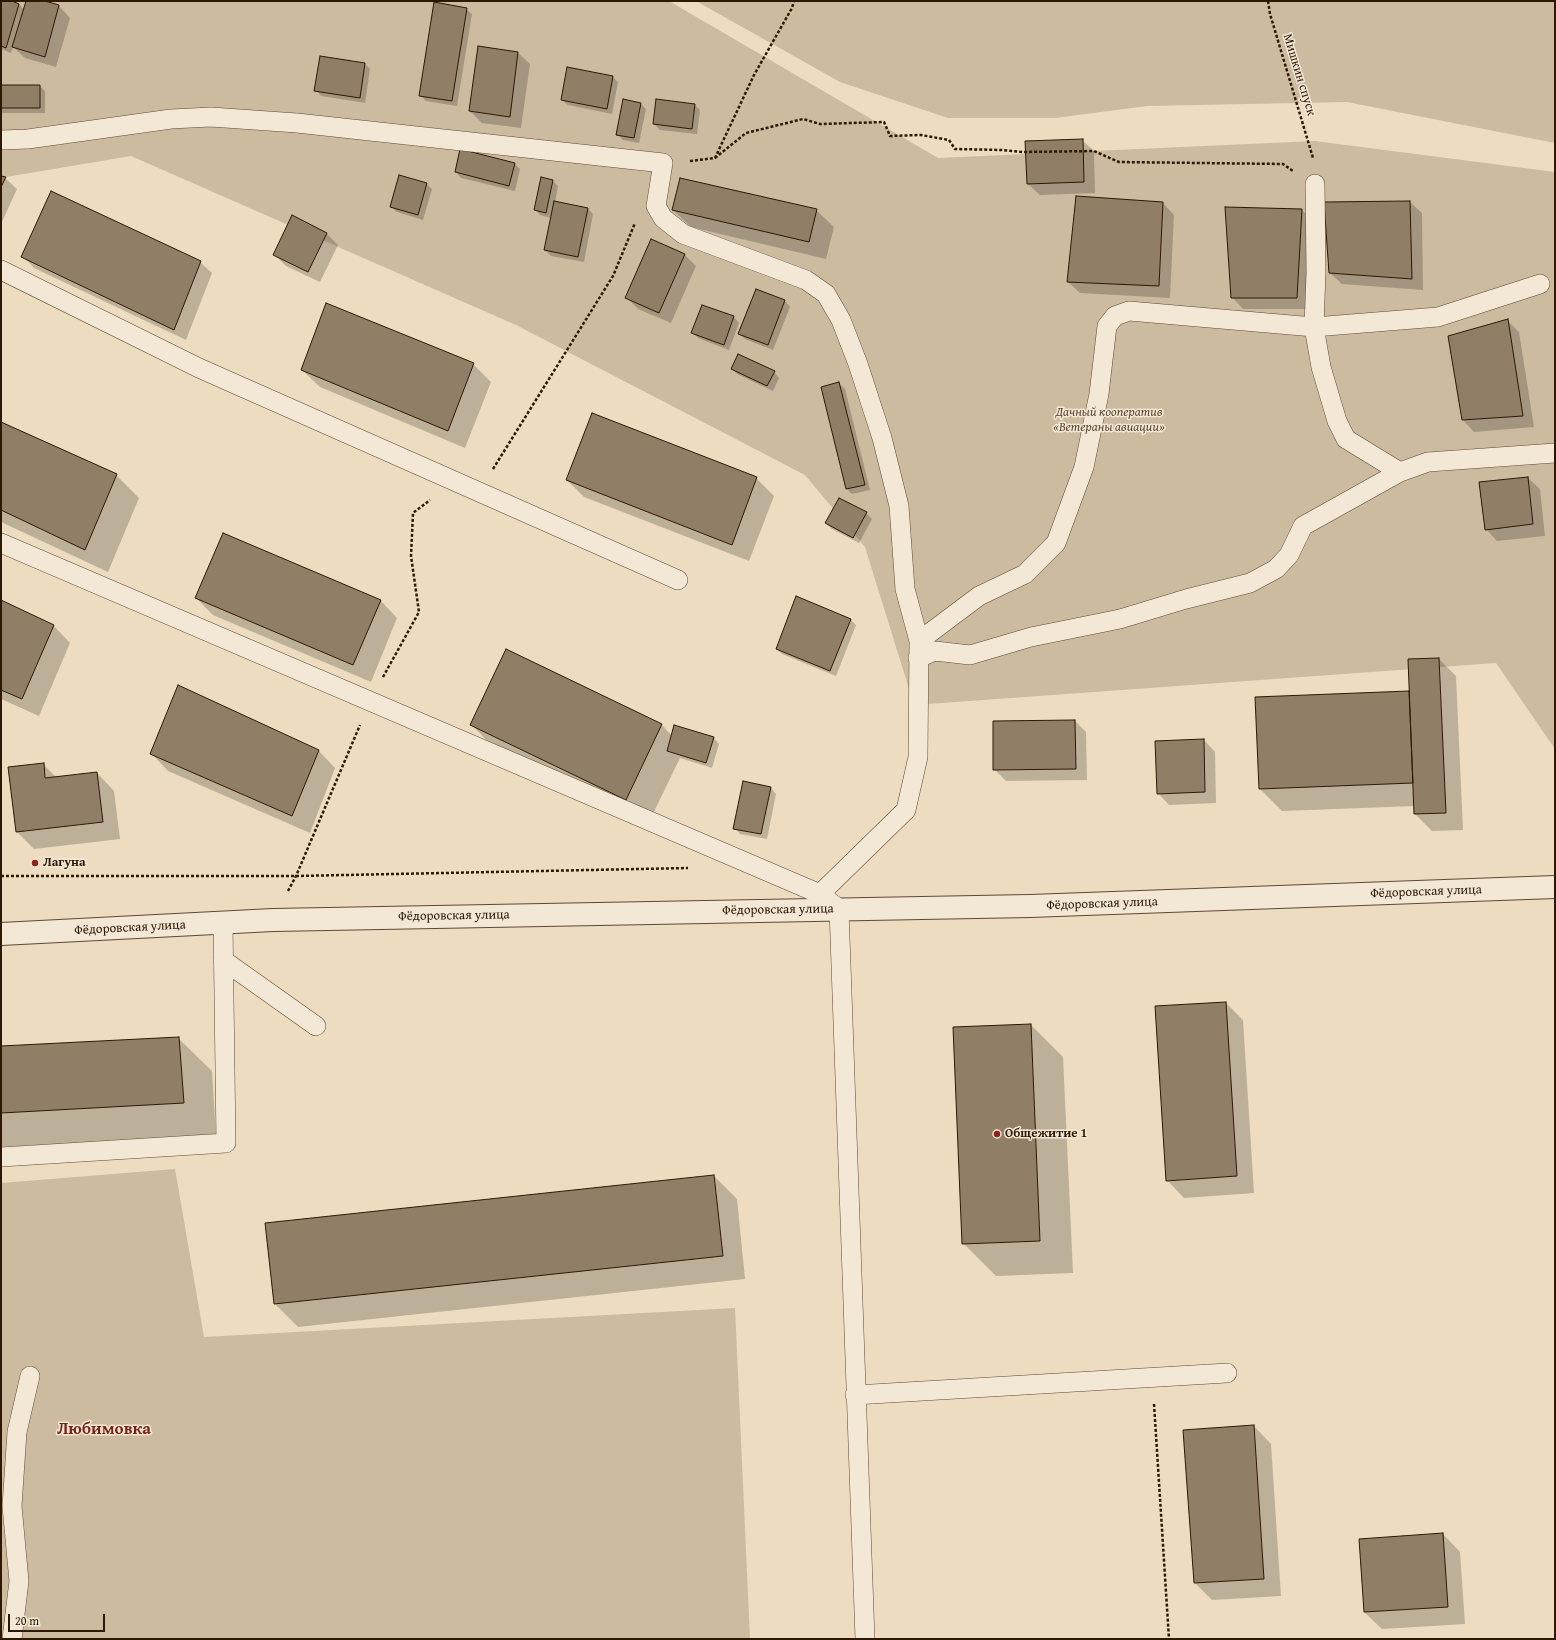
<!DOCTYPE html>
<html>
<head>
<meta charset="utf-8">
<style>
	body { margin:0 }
	#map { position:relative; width:1556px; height:1640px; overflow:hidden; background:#eddcc0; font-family:"Gentium Book Plus",serif }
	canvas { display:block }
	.frame { position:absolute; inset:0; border:2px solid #2e1804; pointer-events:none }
	.scale { position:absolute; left:8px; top:1614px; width:97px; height:18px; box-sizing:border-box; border:2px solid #2e1804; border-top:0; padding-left:5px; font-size:12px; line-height:14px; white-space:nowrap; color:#2e1804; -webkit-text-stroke:3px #f3e8d6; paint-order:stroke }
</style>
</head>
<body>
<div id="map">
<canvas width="1556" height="1640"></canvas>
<div class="frame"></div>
<div class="scale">20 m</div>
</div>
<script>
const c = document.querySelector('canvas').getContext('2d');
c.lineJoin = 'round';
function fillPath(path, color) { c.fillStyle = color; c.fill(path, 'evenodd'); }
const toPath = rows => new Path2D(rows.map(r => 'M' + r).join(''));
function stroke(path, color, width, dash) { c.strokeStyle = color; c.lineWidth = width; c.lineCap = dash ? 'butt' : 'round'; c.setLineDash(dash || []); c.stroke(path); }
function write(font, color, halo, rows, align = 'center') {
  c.font = font + ' "Gentium Book Plus",serif'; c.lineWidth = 3; c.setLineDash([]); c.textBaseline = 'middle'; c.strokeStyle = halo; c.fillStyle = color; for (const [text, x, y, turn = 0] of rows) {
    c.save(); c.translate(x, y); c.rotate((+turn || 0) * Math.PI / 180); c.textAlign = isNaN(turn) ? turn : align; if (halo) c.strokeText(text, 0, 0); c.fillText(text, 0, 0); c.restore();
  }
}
const green = toPath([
	[1,1,669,1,938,158,1315,141,1555,172,1555,749,1496,663,914,705,865,547,805,475,516,325,131,156,6,177,1,188],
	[696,1,1555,1,1555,143,1347,102,1147,106,1055,118,948,118,840,82],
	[175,1169,204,1337,735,1308,750,1639,1,1639,1,1183]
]);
const shadow = toPath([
	[1,1,8,1,19,4,24,10,27,1,41,1,59,6,70,18,56,67,25,58,13,47,11,53,1,49],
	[466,9,472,14,457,106,426,101,420,95],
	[478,48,518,53,530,64,521,128,482,123,470,111],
	[321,57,365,64,370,69,365,103,321,96,316,90],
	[613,77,618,82,612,114,568,105,562,100],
	[1,86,40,86,45,91,45,113,3,113,1,112],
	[640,103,646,109,639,143,623,140,618,135],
	[695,105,700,110,697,134,660,130,654,124],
	[1082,140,1094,151,1095,193,1040,195,1028,184],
	[515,164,520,169,515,191,461,178,456,172],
	[1,177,5,178,17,189,1,224],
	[553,181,558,186,555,202,587,208,593,214,584,262,551,256,545,250,551,218,540,215,535,209],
	[426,184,432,189,423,220,397,212,391,207],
	[1410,202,1422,213,1423,290,1342,284,1330,273],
	[1163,203,1174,215,1170,298,1080,293,1068,282],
	[673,210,816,210,834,227,826,259,691,227],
	[1302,210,1313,222,1308,309,1243,309,1232,297],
	[292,217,327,234,338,245,320,282,286,266,274,254],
	[684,254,696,266,671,323,638,309,626,297],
	[23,256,200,262,212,273,186,340,34,268],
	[785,301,790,307,773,350,745,339,739,334],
	[703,306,734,317,739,323,729,350,698,338,693,333],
	[1508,321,1519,332,1534,427,1474,432,1463,420,1449,337],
	[473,364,491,382,465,448,320,387,302,370],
	[732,368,774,372,779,378,773,391,737,374],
	[839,383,845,389,870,490,852,494,847,489],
	[1,423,116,475,139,498,108,572,1,522],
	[756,478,774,496,749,561,584,497,567,480],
	[1528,478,1540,489,1545,536,1497,541,1486,529],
	[866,513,872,519,859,543,832,529,826,523],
	[196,598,380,600,397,618,371,682,213,615],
	[1,601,53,625,70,643,39,716,1,699],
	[851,620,856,625,836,676,782,654,777,649],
	[507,651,662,725,672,736,714,738,719,744,712,768,680,758,649,822,494,748,472,725],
	[1439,659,1456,676,1463,830,1432,831,1415,814,1415,806,1282,811,1260,789,1408,692,1410,694],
	[1075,721,1086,732,1087,780,1006,781,994,769],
	[1204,740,1215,752,1216,803,1169,805,1158,793],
	[318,750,335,768,310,833,168,771,151,753],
	[43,764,57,778,97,773,114,791,120,839,34,849,17,832],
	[771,788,776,794,767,839,740,834,735,828],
	[1226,1003,1243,1020,1254,1193,1184,1198,1167,1180],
	[1031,1025,1063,1057,1073,1273,996,1276,963,1243],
	[179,1039,212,1071,216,1136,1,1147,1,1047],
	[714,1176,737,1199,745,1279,298,1327,275,1304],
	[1254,1426,1271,1444,1281,1596,1212,1600,1195,1583,1184,1431],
	[1443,1534,1460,1552,1465,1624,1382,1629,1364,1612]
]);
const building = toPath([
	[1,1,12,1,19,4,6,48,1,46,1,1],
	[26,1,45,1,59,5,45,57,12,47,26,1],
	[434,2,467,8,452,101,419,96,434,2],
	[478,46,518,52,510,117,469,111,478,46],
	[320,56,365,63,360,98,314,91,320,56],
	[567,67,613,76,607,109,561,100,567,67],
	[1,85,40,85,40,108,1,108,1,85],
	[623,99,641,103,634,138,616,135,623,99],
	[656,99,695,104,692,129,653,124,656,99],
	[1083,139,1084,182,1027,184,1025,141,1083,139],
	[460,149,515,163,509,186,455,172,460,149],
	[399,175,427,183,418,215,390,207,399,175],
	[1,176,6,177,1,187,1,176],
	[541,177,553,180,546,213,534,210,541,177],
	[680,178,817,209,809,242,672,210,680,178],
	[51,191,201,261,174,330,21,257,51,191],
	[1076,196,1163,202,1159,286,1067,282,1076,196],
	[554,201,588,208,578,257,544,250,554,201],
	[1410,201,1412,279,1329,273,1324,202,1410,201],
	[1225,207,1302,209,1297,298,1231,298,1225,207],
	[292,215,327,233,308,272,273,255,292,215],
	[651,239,685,254,659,313,625,298,651,239],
	[756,289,785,300,768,345,738,334,756,289],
	[326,303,474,363,448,431,301,370,326,303],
	[702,305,734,316,724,345,691,333,702,305],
	[1508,319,1523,416,1462,420,1448,336,1508,319],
	[738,354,775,371,767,386,731,369,738,354],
	[839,382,865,485,846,489,821,387,839,382],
	[592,413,757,477,732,545,566,480,592,413],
	[1,422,117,474,85,550,1,510,1,422],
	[1528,477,1533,524,1485,530,1479,482,1528,477],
	[839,498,867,512,853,538,825,523,839,498],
	[223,533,381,600,353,665,195,598,223,533],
	[796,596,851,619,830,671,776,649,796,596],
	[1,600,54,625,22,699,1,690,1,600],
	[506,649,662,724,626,800,470,725,506,649],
	[1439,658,1446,813,1414,814,1408,659,1439,658],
	[178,685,319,750,292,816,150,754,178,685],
	[1409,691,1413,783,1259,789,1255,697,1409,691],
	[1075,720,1076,769,993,770,993,721,1075,720],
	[674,725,714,737,706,763,667,751,674,725],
	[1204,739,1205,792,1157,794,1155,741,1204,739],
	[44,763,45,778,97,772,103,822,16,832,8,767,44,763],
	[743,781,771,787,761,834,733,829,743,781],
	[1226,1002,1237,1176,1166,1181,1155,1006,1226,1002],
	[1031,1024,1040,1241,962,1244,953,1027,1031,1024],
	[179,1037,184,1103,1,1113,1,1046,179,1037],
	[714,1175,723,1256,274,1304,265,1223,714,1175],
	[1254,1425,1264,1579,1194,1583,1183,1430,1254,1425],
	[1443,1533,1448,1607,1364,1612,1359,1539,1443,1533]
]);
const path = toPath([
	[1268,1,1270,14,1313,158],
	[715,158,746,133,803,119,820,124,884,122,890,136,921,135,949,140,955,149,1002,150,1023,152,1094,151,1119,162,1283,164,1293,171],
	[690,161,715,158,754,75,792,8,794,1],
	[493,469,613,276,635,223],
	[383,677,419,612,411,556,413,513,430,500],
	[1,876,296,876,688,868],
	[288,891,296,876,360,725],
	[1154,1404,1169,1639]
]);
const service = toPath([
	[1,140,28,139,171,119,211,117,297,123,663,163,656,206,663,218,683,234,806,280,826,294,841,320,858,364,882,438,899,506,905,589,919,641,918,757,906,810,820,894],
	[1315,184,1316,272,1314,327,1321,367,1337,421,1346,439,1400,472],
	[1,270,199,368,678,580],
	[1,543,820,894,839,909,865,1639],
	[919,641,979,596,1025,574,1056,543,1084,467,1099,394,1107,326,1115,316,1129,311,1314,327,1438,317,1540,284],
	[918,658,935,651,970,655,1031,637,1120,619,1186,599,1250,583,1276,569,1289,555,1303,526,1400,472,1428,462,1555,453],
	[223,960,316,1026],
	[1,1157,226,1143,223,923],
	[855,1395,1227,1373],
	[12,1639,19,1581,12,1506,17,1432,30,1376]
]);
const minor = toPath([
	[1,934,273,920,1030,906,1555,887]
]);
const markers = [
	[35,863,4,"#8f2418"],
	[997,1134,4,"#8f2418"]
];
const streetNames = [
	["Мишкин спуск",1299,75,73],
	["Фёдоровская улица",1426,892,-2],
	["Фёдоровская улица",1102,904,-2],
	["Фёдоровская улица",778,910,-1],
	["Фёдоровская улица",454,916,-1],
	["Фёдоровская улица",130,928,-3]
];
const parkNames = [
	["Дачный кооператив",1109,413],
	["«Ветераны авиации»",1109,428]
];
const poiNames = [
	["Лагуна",43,863],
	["Общежитие 1",1005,1134]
];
const districtNames = [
	["Любимовка",104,1430]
];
fillPath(green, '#cdbba0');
fillPath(shadow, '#0003');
fillPath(building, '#917e66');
stroke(building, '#2e1804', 1);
stroke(service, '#5e4933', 20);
stroke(minor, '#5e4933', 24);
stroke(path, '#2e1804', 2.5, [3, 2]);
stroke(service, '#f3e8d6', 19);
stroke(minor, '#f3e8d6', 22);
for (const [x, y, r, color] of markers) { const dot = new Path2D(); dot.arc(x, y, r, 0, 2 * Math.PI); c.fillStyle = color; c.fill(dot); stroke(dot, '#f3e8d6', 1.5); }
write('13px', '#2e1804', '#f3e8d6', streetNames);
write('italic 13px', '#5e4933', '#f3e8d6', parkNames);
write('bold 13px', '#2e1804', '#f3e8d6', poiNames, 'left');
write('bold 17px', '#7a1f14', '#f3e8d6', districtNames);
</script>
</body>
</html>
